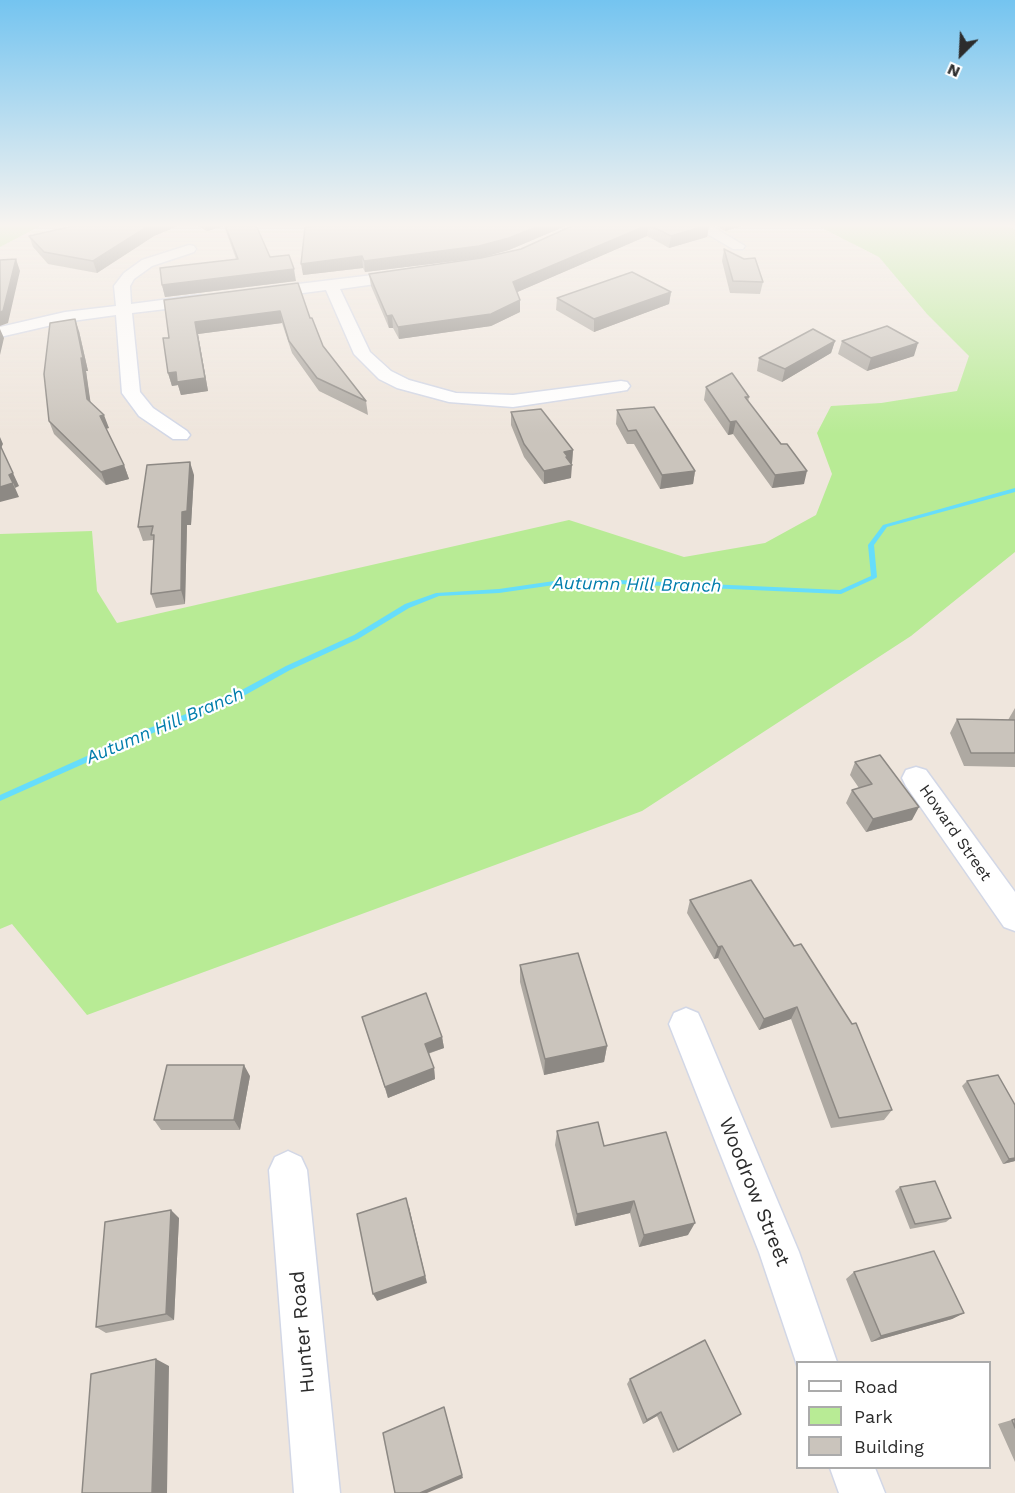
<!DOCTYPE html>
<html>
<head>
<meta charset="utf-8">
<style>
	body { margin:0 }
	#map { position:relative; width:1015px; height:1493px; overflow:hidden; background:#efe6dd; font-family:"Work Sans",sans-serif }
	canvas { display:block }
	.legend { position:absolute; left:796px; top:1361px; width:195px; height:108px; box-sizing:border-box; background:#fff; border:2px solid #ababab; margin:0; padding:8px 10px; list-style:none; font-size:18px; color:#2c2c2c }
	.legend li { display:flex; align-items:center; gap:12px; height:30px }
	.legend b { width:30px; border:2px solid #ababab }
	.north { position:absolute; left:931px; top:24px; width:60px; height:60px; -webkit-text-stroke:4px #fff; paint-order:stroke; rotate:204deg; font-size:16px; font-weight:700; line-height:24px; text-align:center; color:#2c2c2c }
	.north::after { content:''; display:block; margin:auto; width:21px; height:27px; background:#2c2c2c; clip-path:polygon(50% 0,100% 100%,50% 72%,0 100%) }
</style>
</head>
<body>
<div id="map">
<canvas width="1015" height="1493"></canvas>
<ul class="legend">
<li><b style="height:8px;background:#fff"></b>Road</li>
<li><b style="height:16px;background:#b8eb95"></b>Park</li>
<li><b style="height:16px;background:#cac4bc"></b>Building</li>
</ul>
<div class="north">N</div>
</div>
<script>
const c = document.querySelector('canvas').getContext('2d');
c.lineJoin = 'round';
function fillPath(path, color) { c.fillStyle = color; c.fill(path, 'evenodd'); }
const toPath = rows => new Path2D(rows.map(r => 'M' + r).join(''));
function stroke(path, color, width, dash) { c.strokeStyle = color; c.lineWidth = width; c.lineCap = dash ? 'butt' : 'round'; c.setLineDash(dash || []); c.stroke(path); }
function write(font, color, halo, rows, align = 'center') {
  c.font = font + ' "Work Sans",sans-serif'; c.lineWidth = 4.5; c.setLineDash([]); c.textBaseline = 'middle'; c.strokeStyle = halo; c.fillStyle = color; for (const [text, x, y, turn = 0] of rows) {
    c.save(); c.translate(x, y); c.rotate((+turn || 0) * Math.PI / 180); c.textAlign = isNaN(turn) ? turn : align; if (halo) c.strokeText(text, 0, 0); c.fillText(text, 0, 0); c.restore();
  }
}
const green = toPath([
	[0,225,42,225,0,247],
	[816,225,1004,225,1015,229,1015,552,911,636,642,811,87,1015,12,924,0,929,0,534,92,531,97,591,117,623,569,520,684,557,765,543,816,515,832,474,817,433,831,406,881,403,957,391,969,356,927,314,879,257]
]);
const stream = toPath([
	[1015,488,1015,492,887,527,874,545,877,577,876,578,841,594,575,582,499,593,439,596,409,608,358,639,290,670,231,703,153,733,0,801,0,795,147,729,225,699,286,666,354,635,405,604,436,593,499,589,575,578,840,590,871,576,868,545,883,525,1015,488]
]);
const minor = toPath([
	[692,225,710,225,745,246,743,249,733,249,692,225],
	[189,245,194,246,196,249,194,252,152,266,134,279,130,286,131,304,200,295,208,300,200,305,132,313,140,392,153,408,187,431,190,435,187,439,173,439,139,416,122,393,116,315,65,322,0,337,0,327,65,312,116,306,114,286,124,273,142,260,189,245],
	[406,271,411,273,414,276,411,279,340,289,370,352,391,371,409,380,456,393,513,395,621,381,627,382,630,386,627,390,621,391,513,407,449,402,397,388,379,379,354,354,326,290,265,298,257,293,265,288,406,271],
	[916,767,926,770,1015,892,1015,931,1004,927,906,786,902,778,906,770,916,767],
	[686,1008,698,1013,703,1024,799,1252,837,1362,798,1362,798,1368,759,1252,669,1024,674,1013,686,1008],
	[288,1151,301,1157,307,1170,340,1493,294,1493,269,1170,275,1157,288,1151],
	[830,1468,875,1468,885,1493,839,1493,830,1468]
]);
const wall = toPath([
	[69,225,180,225,154,236,97,273,48,264,33,247,29,236,69,227],
	[195,225,256,225,270,257,296,281,165,297,162,285,236,259,224,226,207,231],
	[335,225,568,225,509,250,480,258,365,272,363,268,303,275],
	[574,225,709,225,707,237,669,248,647,236,517,292,520,312,491,326,399,339,393,328,389,328,371,286,369,274,481,258,521,249],
	[715,225,745,225,725,231],
	[724,249,763,282,760,294,730,293,722,261],
	[298,283,310,318,323,346,366,401,368,415,319,391,292,353,282,323,198,334,208,391,181,395,178,385,172,386,168,373,169,338],
	[671,292,669,304,594,332,556,310,557,298],
	[79,331,88,371,86,371,90,402,109,428,106,429,124,465,129,479,106,485,54,434,49,421],
	[835,341,831,353,782,382,757,371,759,358],
	[842,341,914,356,867,371,838,354],
	[706,387,749,397,748,402,804,484,772,488,733,434,728,435,704,400],
	[617,410,695,471,693,484,660,489,634,444,627,444,616,424],
	[511,412,573,450,572,463,571,464,571,478,544,484,524,457,511,425],
	[194,475,191,525,187,525,185,604,156,608,151,594,154,542,153,540,143,541,138,527],
	[1015,708,1015,767,964,766,950,733,957,719,1008,720],
	[855,762,912,820,866,832,846,803,852,790,859,788,850,775],
	[690,900,794,946,892,1110,884,1120,831,1128,791,1019,759,1030,718,958,714,959,687,913],
	[520,965,607,1046,604,1062,544,1075,520,982],
	[362,1017,442,1037,444,1048,428,1054,434,1068,435,1079,388,1098],
	[250,1076,240,1130,161,1130,154,1120],
	[967,1081,1015,1105,1015,1161,1003,1164,962,1086],
	[557,1131,688,1235,639,1247,630,1213,575,1226,555,1145],
	[900,1187,951,1218,946,1222,910,1229,895,1191],
	[179,1218,174,1320,106,1333,96,1327],
	[854,1272,964,1313,952,1319,871,1342,846,1279],
	[630,1379,735,1418,673,1453,657,1416,643,1424,627,1384],
	[1015,1419,1015,1462,998,1424]
]);
const shadedWall = toPath([
	[150,225,180,225,154,236,97,273,93,261],
	[205,225,223,225,224,226,207,231],
	[541,225,568,225,509,250,480,258,365,272,364,261],
	[648,225,647,236,513,294,513,282],
	[709,225,707,237,669,248,671,236],
	[726,225,745,225,725,231],
	[362,256,363,268,303,275,301,264],
	[16,259,20,271,8,323,0,326,0,312],
	[294,269,296,281,165,297,162,285],
	[671,292,669,304,594,332,594,319],
	[520,300,520,312,491,326,399,339,398,327],
	[280,311,282,323,198,334,208,391,181,395,178,385,172,386,168,373,195,322],
	[392,315,393,328,389,328,387,316],
	[75,319,79,331,88,371,86,371,92,412,87,399],
	[0,329,4,338,0,355],
	[835,341,831,353,782,382,785,369],
	[918,343,914,356,867,371,871,358],
	[104,415,109,428,104,429,100,416],
	[736,421,733,434,728,435,730,422],
	[0,437,3,444,0,450],
	[573,450,572,463,567,464,572,465,571,478,544,484,544,471,564,452],
	[190,462,194,475,191,525,187,525,185,604,181,590,182,512],
	[124,465,129,479,106,485,101,472],
	[695,471,693,484,660,489,662,475],
	[807,471,804,484,772,488,775,475],
	[13,473,19,486,15,488,9,475],
	[13,483,19,497,0,502,0,487],
	[919,807,912,820,866,832,873,819],
	[722,946,718,958,714,959,718,947],
	[797,1007,791,1019,759,1030,764,1019],
	[442,1037,444,1048,426,1054,425,1044],
	[607,1046,604,1062,544,1075,545,1059],
	[244,1065,250,1076,240,1130,234,1120],
	[434,1068,435,1079,388,1098,385,1087],
	[1015,1158,1015,1161,1003,1164,1009,1159],
	[634,1201,630,1213,575,1226,577,1214],
	[409,1207,427,1283,377,1301,373,1294],
	[171,1210,179,1218,174,1320,166,1314],
	[695,1223,688,1235,639,1247,644,1235],
	[964,1313,952,1319,871,1342,881,1336],
	[156,1359,169,1366,167,1493,152,1493],
	[444,1407,463,1478,427,1493,420,1493],
	[661,1412,657,1416,643,1424,647,1420]
]);
const building = toPath([
	[69,225,150,225,93,261,44,252,29,236,69,227,69,225],
	[225,225,256,225,270,257,289,255,294,269,162,285,160,268,238,259,225,225],
	[335,225,541,225,509,238,479,246,364,261,362,256,301,264,305,227,335,225],
	[574,225,648,225,513,282,520,300,491,314,398,327,392,315,387,316,369,274,481,258,521,249,574,225],
	[649,225,708,225,671,236,649,225],
	[724,249,744,259,755,258,763,282,733,281,724,249],
	[16,259,3,311,0,312,0,260,16,259],
	[632,272,671,292,594,319,557,298,632,272],
	[298,283,310,318,312,318,323,346,366,401,317,378,289,341,280,311,195,322,205,378,177,382,176,372,168,373,163,338,169,338,164,300,298,283],
	[75,319,83,358,81,358,87,399,104,415,100,416,124,465,101,472,49,421,44,374,50,323,75,319],
	[887,326,918,343,871,358,842,341,887,326],
	[813,329,835,341,785,369,759,358,813,329],
	[732,373,749,397,745,397,781,444,787,444,807,471,775,475,736,421,730,422,706,387,732,373],
	[654,407,695,471,662,475,636,430,628,431,617,410,654,407],
	[541,409,573,450,564,452,568,457,566,457,572,465,544,471,524,444,511,412,541,409],
	[0,445,13,473,9,475,13,483,0,487,0,445],
	[190,462,187,511,182,512,181,590,151,594,154,535,151,535,153,526,138,527,147,465,190,462],
	[957,719,1015,720,1015,753,971,753,957,719],
	[880,755,919,807,873,819,852,790,872,784,855,762,880,755],
	[751,880,794,946,801,944,852,1024,856,1023,892,1110,839,1118,797,1007,764,1019,722,946,718,947,690,900,751,880],
	[578,953,607,1046,545,1059,520,965,578,953],
	[426,993,442,1037,425,1044,434,1068,385,1087,362,1017,426,993],
	[167,1065,244,1065,234,1120,154,1120,167,1065],
	[998,1075,1015,1105,1015,1158,1009,1159,967,1081,998,1075],
	[598,1122,604,1146,666,1132,695,1223,644,1235,634,1201,577,1214,557,1131,598,1122],
	[935,1181,951,1218,915,1224,900,1187,935,1181],
	[406,1198,425,1276,373,1294,357,1214,406,1198],
	[171,1210,166,1314,96,1327,105,1222,171,1210],
	[934,1251,964,1313,881,1336,854,1272,934,1251],
	[705,1340,741,1414,678,1450,661,1412,647,1420,630,1379,705,1340],
	[156,1359,152,1493,82,1493,91,1374,156,1359],
	[444,1407,462,1475,420,1493,395,1493,383,1433,444,1407],
	[1015,1419,1015,1428,1012,1420,1015,1419]
]);
const streetNames = [
	["Howard Street",955,833,55]
];
const waterNames = [
	["Autumn Hill Branch",637,585,1],
	["Autumn Hill Branch",165,726,-23]
];
const nearStreetnames = [
	["Woodrow Street",754,1192,68],
	["Hunter Road",303,1332,-95]
];
fillPath(green, '#b8eb95');
fillPath(stream, '#66ddfb');
stroke(minor, '#d2d7e6', 3);
fillPath(minor, '#fff');
fillPath(wall, '#aea9a2');
fillPath(shadedWall, '#8d8984');
fillPath(building, '#cac4bc');
stroke(building, '#8d8984', 1.5);
const sky = c.createLinearGradient(0, 0, 0, 434);
sky.addColorStop(0, '#74c4f0');
sky.addColorStop(0.52, '#f8f4f0');
sky.addColorStop(1, '#f8f4f000');
c.fillStyle = sky;
c.fillRect(0, 0, 1015, 434);
write('16px', '#2c2c2c', '#fff', streetNames);
write('italic 18px', '#007dac', '#fff', waterNames);
write('20px', '#2c2c2c', '#fff', nearStreetnames);
</script>
</body>
</html>
